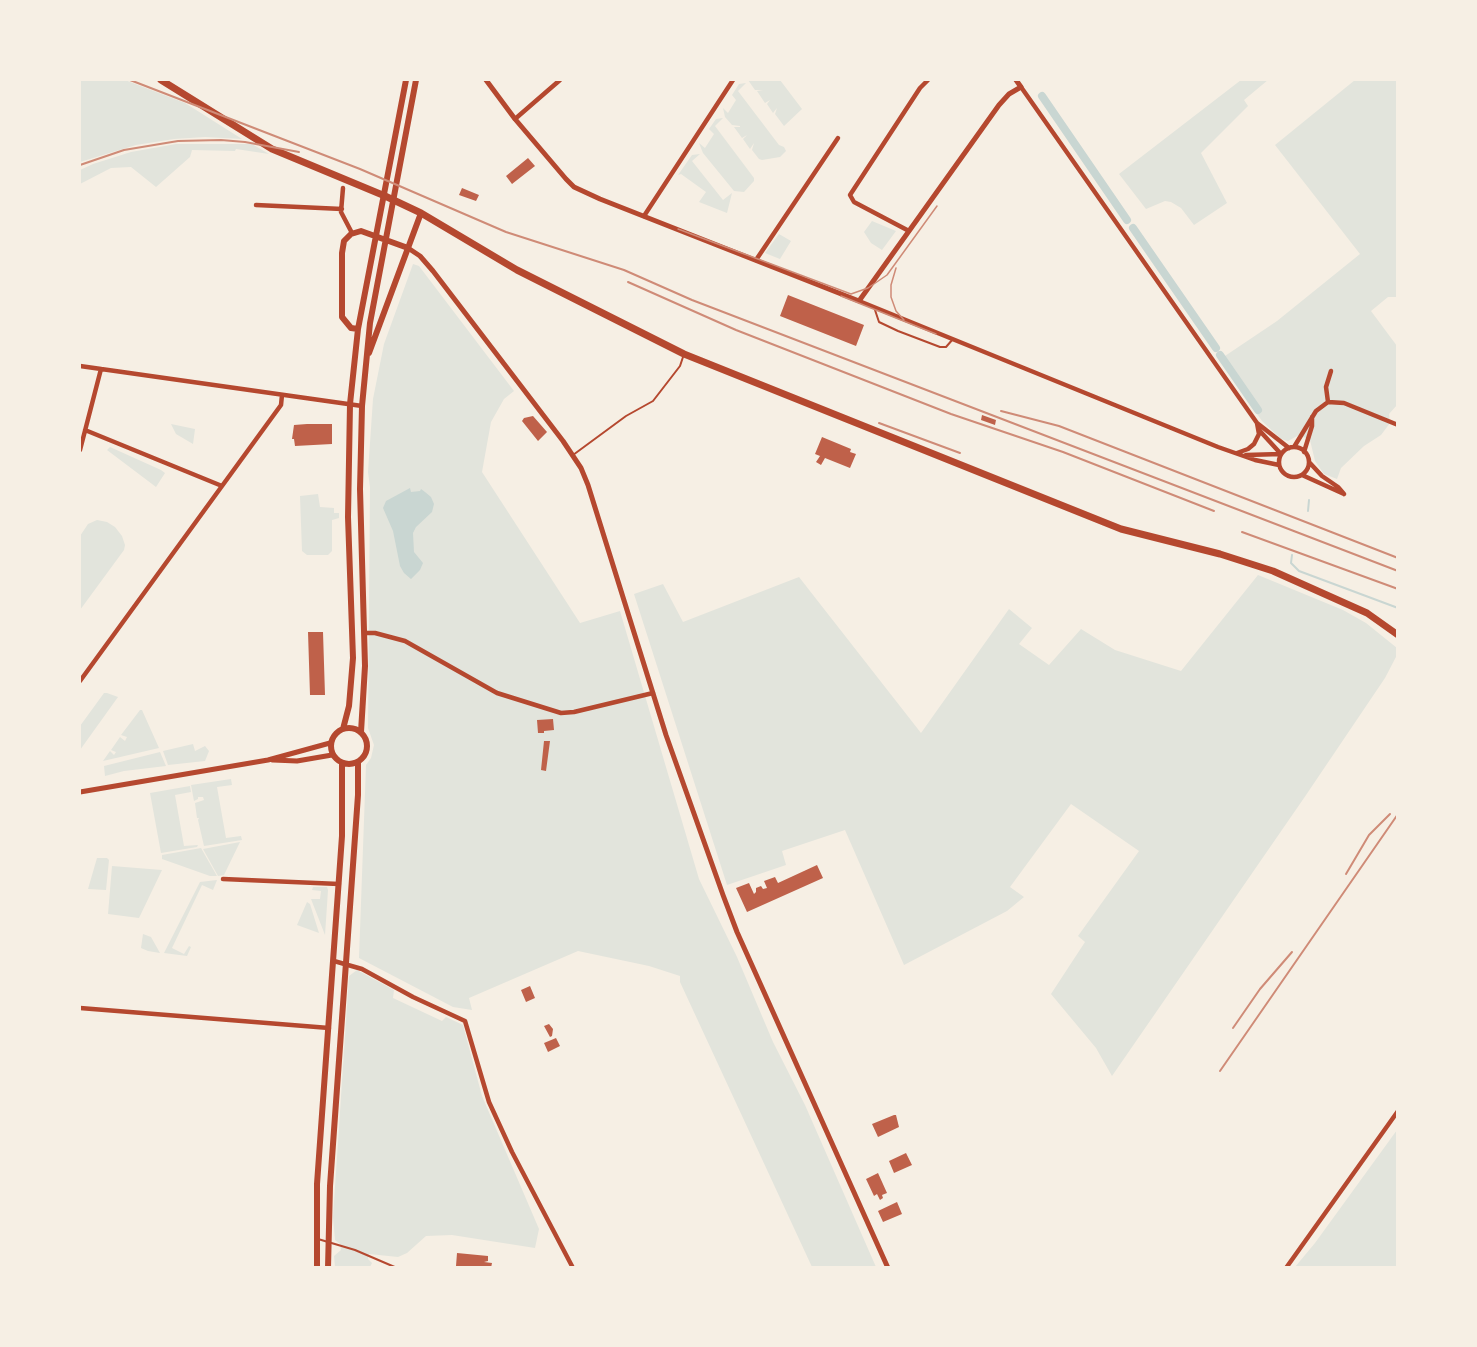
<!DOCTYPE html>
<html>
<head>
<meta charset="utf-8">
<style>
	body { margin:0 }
	#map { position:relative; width:1477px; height:1347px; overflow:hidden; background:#f6efe4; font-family:"Archivo Narrow",sans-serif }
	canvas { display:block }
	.frame { position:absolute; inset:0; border:81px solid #f6efe4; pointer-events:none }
</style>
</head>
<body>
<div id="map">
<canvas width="1477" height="1347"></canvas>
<div class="frame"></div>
</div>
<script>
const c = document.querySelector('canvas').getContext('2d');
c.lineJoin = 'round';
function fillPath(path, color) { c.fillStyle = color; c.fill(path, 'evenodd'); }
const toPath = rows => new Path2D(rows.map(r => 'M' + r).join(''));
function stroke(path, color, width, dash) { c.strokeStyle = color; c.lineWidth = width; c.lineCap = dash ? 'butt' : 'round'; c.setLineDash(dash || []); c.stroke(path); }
const green = toPath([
	[80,80,125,80,185,103,242,139,205,137,174,139,136,145,80,162],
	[748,80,780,80,802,109,784,126,775,114,777,108,773,113,767,104,770,100,765,103,757,91,763,90,755,90],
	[1241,80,1268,80,1244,100,1248,106,1201,153,1227,203,1194,225,1181,208,1171,202,1165,201,1146,209,1119,174],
	[1355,80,1397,80,1397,297,1388,297,1371,311,1397,346,1397,405,1389,414,1390,423,1381,435,1364,446,1341,468,1337,479,1324,474,1315,461,1310,440,1299,435,1288,441,1281,439,1262,421,1219,360,1277,321,1360,254,1275,145],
	[746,83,738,91,779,145,784,147,786,151,780,157,762,160,759,159,752,150,754,143,750,149,743,139,747,135,742,138,734,127,740,127,740,126,732,125,725,117,723,108,728,113,736,100,732,95,739,84],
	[723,118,715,126,754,178,754,181,744,192,734,191,703,153,699,143,705,148,714,134,709,129,716,119],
	[176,144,252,144,269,154,236,149,235,151,192,150,190,157,156,187,131,167,111,168,80,184,80,170,93,164,131,152],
	[700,154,692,161,723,200,732,193,727,213,699,202,706,192,681,174,678,175,692,155],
	[872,221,896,231,882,250,871,243,864,232],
	[779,234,791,241,780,259,765,253],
	[413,264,419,266,514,391,504,399,491,422,482,472,580,623,620,611,699,879,737,957,773,1042,805,1105,876,1267,812,1267,680,982,680,976,649,966,578,951,469,998,472,1010,453,1007,359,958,366,765,371,758,374,745,368,728,370,487,368,472,373,399,384,344],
	[171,424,195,429,193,444,176,434],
	[110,447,161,470,165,473,156,487,107,450],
	[318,494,320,507,334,508,334,513,339,513,339,518,332,520,332,551,328,555,307,555,302,551,300,496],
	[97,520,107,522,115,527,122,536,125,545,124,550,80,610,80,536,88,524],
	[1258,575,1343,610,1366,623,1397,648,1397,655,1385,678,1304,798,1112,1076,1096,1048,1051,994,1085,942,1078,936,1139,851,1071,804,1010,887,1024,897,1007,911,904,965,845,830,782,851,786,865,727,885,634,594,663,584,683,622,799,577,921,733,1009,609,1032,628,1019,644,1049,665,1081,629,1115,650,1181,671],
	[107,693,118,697,80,750,80,726,104,693],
	[140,710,142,710,159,748,103,761,110,751,114,755,116,752,111,750,120,737,125,741,127,737,121,735],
	[193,744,195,751,205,746,209,751,205,761,168,765,163,751],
	[160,752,166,766,124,771,105,776,104,766],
	[231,779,232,785,217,787,226,838,241,836,242,840,204,846,198,820,199,818,197,818,195,803,204,800,203,797,198,797,198,799,194,801,191,785],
	[190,786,191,792,175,795,184,846,198,845,197,847,161,853,150,793],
	[240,842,224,875,218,876,203,849],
	[201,848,217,876,210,876,162,859,162,855],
	[97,858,107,858,109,860,106,890,88,889],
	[112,866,162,870,139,918,108,914],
	[217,880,213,890,202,885,172,948,184,954,189,946,191,947,187,956,164,953,200,882],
	[313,887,327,887,328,890,325,935,311,899,320,899,321,891,312,890],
	[307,902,310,904,319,933,297,925],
	[143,934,151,937,160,953,148,951,141,948],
	[357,970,394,990,393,998,442,1021,446,1017,463,1025,482,1096,539,1229,535,1248,452,1235,426,1236,407,1253,398,1257,369,1254,368,1259,372,1263,370,1267,335,1267,334,1256,341,1250,340,1244,335,1240,333,1217,349,976],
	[1397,1130,1397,1267,1295,1267,1315,1243]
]);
const water = toPath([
	[410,488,411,492,420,491,421,489,425,492,431,497,434,504,432,512,416,527,413,533,414,552,423,563,420,570,411,579,404,573,400,566,393,531,383,508,386,501]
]);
const stream = toPath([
	[1308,511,1309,500],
	[1292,555,1291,563,1299,571,1398,608]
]);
const canal = toPath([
	[1042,96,1127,220],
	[1133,228,1216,348],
	[1220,355,1258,410]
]);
const building = toPath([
	[528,158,535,166,512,184,506,176],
	[462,188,479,195,476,201,459,195],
	[788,295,864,325,856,346,780,316],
	[982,415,996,420,995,425,981,420],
	[533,416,547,432,538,441,522,421,524,418],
	[307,424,332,424,332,444,295,446,294,439,292,439,294,425],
	[822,437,851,449,850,452,856,454,850,468,825,458,821,465,816,462,820,456,815,454],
	[308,632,323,632,325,695,310,695],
	[553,719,554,730,544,731,544,733,538,733,537,720],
	[544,741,550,741,546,771,541,770],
	[817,865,823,878,747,912,736,888,749,883,754,894,756,892,756,888,761,886,763,889,767,888,764,881,775,877,778,883],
	[530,986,535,998,526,1002,521,990],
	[549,1024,553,1029,552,1036,550,1037,544,1026],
	[556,1038,560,1046,548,1052,544,1043],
	[894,1115,896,1115,899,1127,878,1137,872,1124],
	[906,1153,912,1165,894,1173,889,1161],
	[878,1173,887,1193,882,1195,883,1198,880,1200,877,1194,874,1196,866,1179],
	[897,1202,902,1214,883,1222,878,1211],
	[457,1253,488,1256,488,1261,484,1262,492,1263,491,1268,456,1266]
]);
const service = toPath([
	[875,310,879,322,898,331,940,347,946,347,953,339],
	[573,455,626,416,653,401,680,366,683,357],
	[318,1239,355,1250,397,1268]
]);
const minor = toPath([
	[1021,87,1257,423,1289,448],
	[515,119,560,80],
	[343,188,341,212,352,233],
	[256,205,342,209],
	[644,216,733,80],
	[909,231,854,202,850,195,920,88,928,80],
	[756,260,838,138],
	[859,301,1218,447,1255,460,1279,465],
	[80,366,362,406],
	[1328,402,1326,387,1331,371],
	[85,430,222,486],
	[1259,430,1281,454],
	'1279 462a15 15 0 1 1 30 0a15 15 0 1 1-30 0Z',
	[1294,447,1316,411,1328,402,1344,403,1398,425],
	[80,450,101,369],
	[1304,452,1312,426,1312,417],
	[1237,453,1248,449,1254,444,1259,434,1257,423],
	[1246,455,1281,454],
	[1309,462,1322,476,1338,487,1344,494],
	[1302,475,1344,494],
	[365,633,375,633,405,641,497,693,561,713,574,712,653,693],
	[80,681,281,405,282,395],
	[223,879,339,884],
	[334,961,362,969,413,997,465,1021,489,1102,512,1152,573,1268],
	[80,1008,329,1028],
	[1286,1268,1398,1111]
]);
const tertiary = toPath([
	[486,80,515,119,566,179,574,187,600,199,859,301,999,105,1009,94,1021,87,1016,80],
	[408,248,420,256,433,271,563,441,581,468,588,485,666,735,723,895,737,932,888,1268],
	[273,760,297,761,332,755],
	[80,792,268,760,330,743]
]);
const secondary = toPath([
	[358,329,351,328,342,317,342,253,344,241,351,234,361,231,408,248],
	[369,353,421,213],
	'331 746a18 18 0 1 1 36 0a18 18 0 1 1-36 0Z',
	[343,729,349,706,353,658,348,517,350,404,358,329,406,80],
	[361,732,365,666,360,489,362,406,370,323,416,80],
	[317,1268,317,1184,342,836,342,764],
	[328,1268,330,1186,358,795,358,763]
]);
const primary = toPath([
	[161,80,272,149,385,196,421,213,517,270,684,354,1121,529,1220,554,1273,571,1367,613,1398,635]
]);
const tram = toPath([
	[678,229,851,294,868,288,887,275,937,206],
	[896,268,891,285,891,297,896,311,904,320],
	[841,296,936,334]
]);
const rail = toPath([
	[130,80,360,169,506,232,624,270,692,300,1398,571],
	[80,165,124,150,178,141,221,140,245,142,299,152],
	[628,282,736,330,951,414,1063,452,1214,511],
	[1001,411,1059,426,1398,558],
	[879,423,960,453],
	[1242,532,1398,589],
	[1346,874,1369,835,1390,814],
	[1233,1028,1260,989,1292,952],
	[1220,1071,1398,814]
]);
fillPath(green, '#e2e4dc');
fillPath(water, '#c9d6d2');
stroke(stream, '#c9d6d2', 2);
stroke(canal, '#c9d6d2', 8);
fillPath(building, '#bf614a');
stroke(service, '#b5482f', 2);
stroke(minor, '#b5482f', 4.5);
stroke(tertiary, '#b5482f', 5);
stroke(secondary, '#b5482f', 6);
stroke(primary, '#b5482f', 7);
stroke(tram, '#cf8b77', 1.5);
stroke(rail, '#cf8b77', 2);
</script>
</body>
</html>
